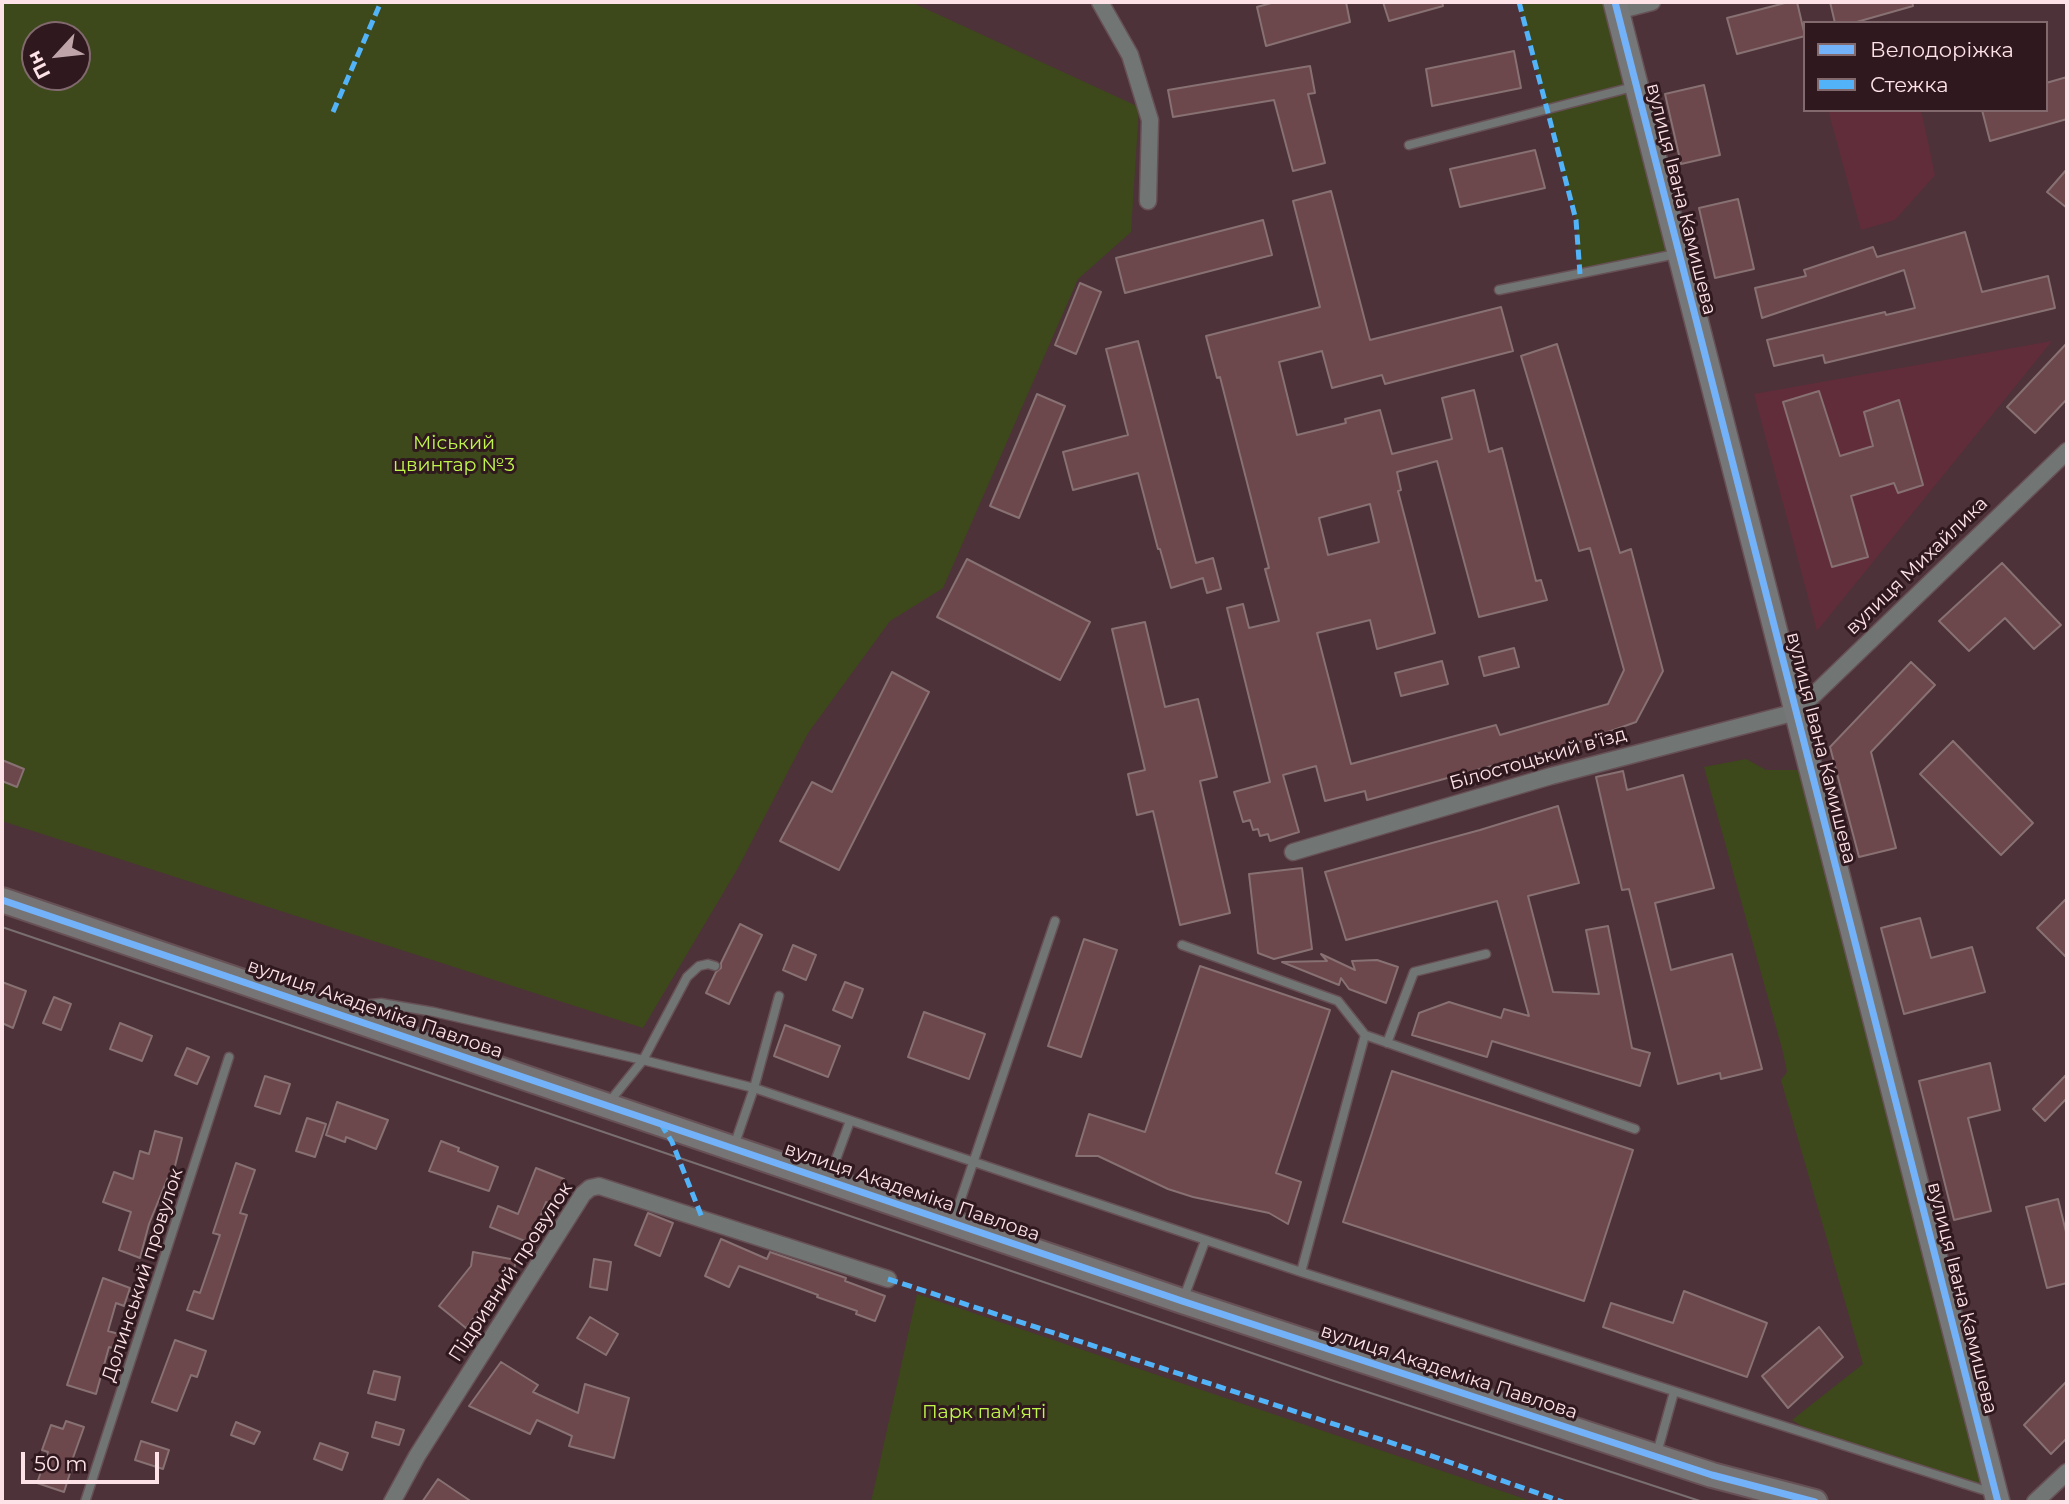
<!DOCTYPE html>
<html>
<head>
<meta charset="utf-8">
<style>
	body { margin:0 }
	#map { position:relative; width:2069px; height:1504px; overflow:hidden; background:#4d3239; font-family:Montserrat,sans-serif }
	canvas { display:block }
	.frame { position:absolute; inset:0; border:4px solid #fde2e7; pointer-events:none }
	.legend { position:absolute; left:1803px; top:21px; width:245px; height:91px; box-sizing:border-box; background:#2f181e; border:2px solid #81696e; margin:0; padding:9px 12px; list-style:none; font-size:21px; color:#fde2e7 }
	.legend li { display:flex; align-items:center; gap:14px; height:35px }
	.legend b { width:35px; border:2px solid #81696e }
	.north { position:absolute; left:21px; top:21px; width:70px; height:70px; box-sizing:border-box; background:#2f181e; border:2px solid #81696e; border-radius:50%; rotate:243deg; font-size:19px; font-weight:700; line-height:28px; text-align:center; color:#fde2e7 }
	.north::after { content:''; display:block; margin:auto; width:24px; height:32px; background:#bfa4aa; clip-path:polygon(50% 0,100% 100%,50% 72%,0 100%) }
	.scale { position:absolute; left:21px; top:1452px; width:138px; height:32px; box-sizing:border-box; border:4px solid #fde2e7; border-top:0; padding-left:9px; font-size:21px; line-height:24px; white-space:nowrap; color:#fde2e7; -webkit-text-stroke:5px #2f181e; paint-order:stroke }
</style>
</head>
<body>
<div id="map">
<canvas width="2069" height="1504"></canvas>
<div class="frame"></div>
<ul class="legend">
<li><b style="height:9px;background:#73b2f8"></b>Велодоріжка</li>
<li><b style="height:9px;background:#52b3f8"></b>Стежка</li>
</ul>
<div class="north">Пн</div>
<div class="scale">50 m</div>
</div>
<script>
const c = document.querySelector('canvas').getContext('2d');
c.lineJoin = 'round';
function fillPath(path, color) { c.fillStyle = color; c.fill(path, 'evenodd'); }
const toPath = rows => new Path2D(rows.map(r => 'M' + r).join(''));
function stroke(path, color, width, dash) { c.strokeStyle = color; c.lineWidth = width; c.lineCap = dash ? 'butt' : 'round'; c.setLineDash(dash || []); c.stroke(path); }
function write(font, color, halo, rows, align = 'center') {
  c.font = font + ' Montserrat,sans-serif'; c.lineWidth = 6; c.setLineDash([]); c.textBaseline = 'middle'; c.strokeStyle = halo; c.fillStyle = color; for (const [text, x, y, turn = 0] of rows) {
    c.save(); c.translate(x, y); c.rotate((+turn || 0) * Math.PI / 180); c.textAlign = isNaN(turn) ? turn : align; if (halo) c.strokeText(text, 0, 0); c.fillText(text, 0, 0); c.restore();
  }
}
const built = toPath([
	[1828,110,1921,110,1935,175,1895,220,1861,230],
	[2052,341,1817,631,1754,394]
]);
const green = toPath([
	[2,2,911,2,1139,107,1131,232,1078,279,943,588,890,621,808,733,738,868,643,1028,2,821],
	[35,35,77,35,77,77,35,77],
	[1519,2,1615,2,1679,254,1580,274,1576,220],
	[1746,759,1766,770,1810,770,1996,1494,1820,1438,1792,1420,1863,1364,1781,1080,1787,1072,1783,1052,1704,767],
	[917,1294,1534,1502,871,1502]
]);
const building = toPath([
	[1275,2,1346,2,1350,22,1266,46,1257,7,1275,2],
	[1383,2,1442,2,1443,6,1389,21,1383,2],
	[1789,2,1797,2,1805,36,1737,54,1727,18,1789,2],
	[1830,2,1912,2,1913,6,1853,23,1835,23,1830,2],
	[1514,51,1521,88,1432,106,1426,69,1514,51],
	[1310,66,1315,93,1308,94,1325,163,1293,171,1274,100,1173,117,1168,90,1310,66],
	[2067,77,2067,119,1990,141,1982,110,2046,110,2046,83,2067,77],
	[1704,85,1720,155,1681,164,1665,94,1704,85],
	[1535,150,1545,188,1460,207,1450,169,1535,150],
	[2067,169,2067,208,2047,192,2067,169],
	[1331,191,1370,340,1501,307,1513,351,1385,384,1382,375,1332,388,1322,351,1279,362,1297,435,1346,423,1345,419,1380,410,1392,454,1452,439,1442,398,1474,390,1489,452,1502,448,1536,581,1541,580,1547,600,1479,617,1437,461,1397,472,1401,490,1398,491,1435,633,1377,649,1370,620,1317,633,1351,764,1496,725,1500,735,1608,704,1624,670,1590,548,1579,551,1521,356,1557,344,1620,553,1631,549,1663,671,1636,722,1583,741,1367,800,1365,791,1325,801,1316,766,1283,775,1299,832,1270,841,1268,834,1260,836,1258,829,1253,830,1250,820,1243,822,1234,792,1270,782,1227,608,1243,604,1249,628,1279,621,1265,569,1269,568,1220,377,1217,378,1206,336,1320,307,1293,201,1331,191],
	[1370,504,1379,542,1328,555,1319,518,1370,504],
	[1738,199,1754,269,1715,278,1699,208,1738,199],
	[1263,220,1272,255,1125,293,1116,258,1263,220],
	[1965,232,1982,292,2048,276,2055,308,1825,363,1823,355,1774,366,1767,340,1885,312,1886,315,1915,308,1904,270,1762,318,1755,288,1806,276,1804,270,1873,247,1877,257,1965,232],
	[1080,283,1101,292,1076,354,1055,345,1080,283],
	[1138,341,1196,563,1213,558,1221,589,1207,593,1203,578,1171,588,1160,549,1158,549,1138,473,1073,490,1063,452,1128,435,1106,349,1138,341],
	[2067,343,2067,399,2035,433,2007,407,2067,343],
	[1819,391,1840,456,1873,446,1864,412,1899,400,1923,485,1898,493,1894,483,1851,496,1868,557,1832,567,1783,402,1819,391],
	[1037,394,1065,406,1019,518,990,506,1037,394],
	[967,559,1090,622,1060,680,937,617,967,559],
	[2002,563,2061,625,2034,649,2005,618,1969,651,1939,621,2002,563],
	[1145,622,1165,707,1198,699,1217,777,1200,781,1230,913,1180,925,1153,811,1137,815,1128,774,1145,770,1112,629,1145,622],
	[1514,648,1519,667,1484,676,1479,657,1514,648],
	[1442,661,1448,684,1401,696,1395,673,1442,661],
	[1911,662,1935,685,1871,752,1896,848,1859,857,1830,747,1911,662],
	[892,672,929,692,839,870,780,841,812,782,832,792,892,672],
	[1953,741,2033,823,2001,855,1920,774,1953,741],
	[2,760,24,769,17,787,2,781,2,760],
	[1623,771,1627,790,1683,775,1714,888,1655,903,1671,970,1732,954,1762,1069,1721,1079,1720,1073,1678,1084,1629,889,1622,890,1596,777,1623,771],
	[1558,806,1579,883,1528,896,1553,992,1599,994,1586,930,1608,926,1632,1048,1650,1053,1640,1086,1492,1041,1487,1057,1412,1035,1419,1013,1449,1002,1501,1018,1504,1009,1529,1016,1497,901,1346,940,1325,872,1480,830,1558,806],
	[1302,868,1312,949,1274,959,1258,953,1249,874,1302,868],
	[2067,898,2067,958,2037,928,2067,898],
	[1920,918,1931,958,1972,947,1985,992,1904,1014,1881,928,1920,918],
	[740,924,762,935,729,1004,706,993,716,972,721,968,721,963,740,924],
	[1084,939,1117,950,1081,1057,1048,1046,1084,939],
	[793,945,816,955,806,980,783,970,793,945],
	[1321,954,1355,970,1352,961,1377,960,1398,967,1386,1003,1349,989,1341,978,1339,985,1282,962,1327,961,1321,954],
	[1200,966,1330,1010,1276,1173,1301,1182,1288,1224,1269,1213,1193,1197,1168,1189,1098,1156,1076,1156,1089,1114,1145,1132,1200,966],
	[2,982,26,991,13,1028,2,1023,2,982],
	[845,982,863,989,852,1018,833,1010,845,982],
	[54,997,71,1004,61,1030,43,1023,54,997],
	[924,1012,985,1034,969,1079,908,1057,924,1012],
	[120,1023,152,1036,142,1061,110,1049,120,1023],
	[785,1025,840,1046,828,1077,774,1056,785,1025],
	[187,1048,209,1057,197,1084,175,1075,187,1048],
	[1990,1063,2000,1110,1968,1118,1991,1211,1954,1220,1919,1081,1990,1063],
	[1392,1071,1633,1150,1584,1301,1343,1222,1392,1071],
	[2067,1074,2067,1098,2045,1121,2033,1109,2067,1074],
	[265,1076,290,1084,280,1114,255,1106,265,1076],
	[337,1102,388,1120,376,1149,346,1137,345,1142,326,1135,337,1102],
	[307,1118,326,1124,315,1157,296,1151,307,1118],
	[155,1131,182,1138,172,1178,168,1177,149,1224,140,1258,119,1250,131,1212,103,1202,114,1172,133,1179,140,1151,149,1154,155,1131],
	[441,1141,459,1148,458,1151,498,1167,489,1191,429,1171,441,1141],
	[236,1163,255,1170,240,1213,247,1215,213,1319,187,1310,194,1291,200,1293,220,1235,213,1233,236,1163],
	[536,1168,564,1179,554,1206,546,1202,530,1243,490,1227,498,1206,518,1214,536,1168],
	[2058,1199,2067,1236,2067,1283,2047,1288,2026,1207,2058,1199],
	[648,1213,673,1223,660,1256,635,1245,648,1213],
	[721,1239,767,1259,770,1252,846,1278,845,1281,885,1296,875,1321,856,1314,857,1311,817,1297,818,1295,739,1266,729,1287,705,1276,721,1239],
	[473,1252,516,1260,511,1284,501,1282,466,1328,439,1306,471,1266,473,1252],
	[594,1259,611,1262,607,1290,590,1287,594,1259],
	[103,1278,130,1288,124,1306,116,1303,108,1331,126,1336,122,1351,109,1347,96,1394,67,1385,103,1278],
	[1684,1291,1767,1323,1747,1377,1603,1327,1611,1303,1673,1323,1684,1291],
	[590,1317,618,1334,606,1355,577,1338,590,1317],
	[1819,1327,1843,1357,1788,1408,1762,1376,1819,1327],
	[175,1340,206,1351,197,1377,191,1375,177,1411,152,1402,175,1340],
	[501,1362,538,1385,533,1392,578,1413,585,1384,629,1398,614,1458,569,1446,572,1436,537,1420,530,1434,469,1406,501,1362],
	[374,1371,400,1377,395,1400,368,1393,374,1371],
	[2067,1381,2067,1438,2051,1454,2024,1425,2067,1381],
	[66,1421,84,1427,69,1469,71,1470,64,1492,37,1483,48,1452,42,1450,51,1425,63,1429,66,1421],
	[236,1422,260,1432,254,1444,231,1435,236,1422],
	[376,1422,404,1430,399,1445,372,1437,376,1422],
	[141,1441,169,1450,163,1469,135,1460,141,1441],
	[320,1443,348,1453,342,1470,314,1459,320,1443],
	[438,1479,472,1502,422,1502,438,1479]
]);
const lane = toPath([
	[1409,145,1633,87],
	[1499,290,1676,254],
	[1182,945,1338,1001,1365,1035,1635,1129],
	[341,1007,381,1003,434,1012,643,1060,687,977,699,966,708,964,715,966],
	[1387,1043,1414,972,1486,954],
	[610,1101,643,1060,754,1088,1301,1272,1993,1493],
	[734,1146,754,1088,779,996],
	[829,1178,850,1121],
	[954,1219,1055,921],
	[1301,1272,1365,1035],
	[1184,1297,1205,1241],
	[1657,1453,1674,1392],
	[85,1502,229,1057]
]);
const street = toPath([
	[1100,2,1130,55,1150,120,1148,201],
	[1617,11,1652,2],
	[1293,852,1551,776,1796,712,2067,451],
	[392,1502,417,1456,583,1194,590,1188,599,1186,888,1279],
	[2035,1502,2067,1472]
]);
const secondary = toPath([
	[1615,2,1998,1502]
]);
const primary = toPath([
	[2,900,1182,1301,1712,1475,1815,1502]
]);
const tram = toPath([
	[2,927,1334,1381,1703,1502]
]);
const quiet = toPath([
	[1519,2,1576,220,1580,274],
	[333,112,381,2],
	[661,1124,672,1142,703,1220],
	[888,1279,1429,1455,1563,1502]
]);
const cycleway = toPath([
	[1615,2,1998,1502],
	[2,900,1182,1301,1712,1475,1815,1502]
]);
const streetNames = [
	["вулиця Івана Камишева",1681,199,76],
	["вулиця Михайлика",1917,566,-44],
	["вулиця Івана Камишева",1821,748,76],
	["Білостоцький в’їзд",1538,759,-16],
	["вулиця Академіка Павлова",375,1009,19],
	["вулиця Академіка Павлова",912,1192,19],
	["Підривний провулок",511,1272,-57],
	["Долинський провулок",143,1275,-72],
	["вулиця Івана Камишева",1962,1298,76],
	["вулиця Академіка Павлова",1449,1372,18]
];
const parkNames = [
	["Міський",454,443],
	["цвинтар №3",454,465],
	["Парк пам'яті",984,1412]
];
fillPath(built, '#622d3b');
fillPath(green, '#3d491b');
fillPath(building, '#6c474b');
stroke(building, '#887172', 2);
stroke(lane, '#675156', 11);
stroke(street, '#675156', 19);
stroke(secondary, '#675156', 26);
stroke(primary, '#675156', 28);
stroke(lane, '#717675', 8);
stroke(street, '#717675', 16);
stroke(secondary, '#767778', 23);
stroke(primary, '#767475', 24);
stroke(tram, '#796e70', 2);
stroke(quiet, '#52b3f8', 5, [10, 5]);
stroke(cycleway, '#73b2f8', 7);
write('19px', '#fde2e7', '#2f181e', streetNames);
write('19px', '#c0f54c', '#2f181e', parkNames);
</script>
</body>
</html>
